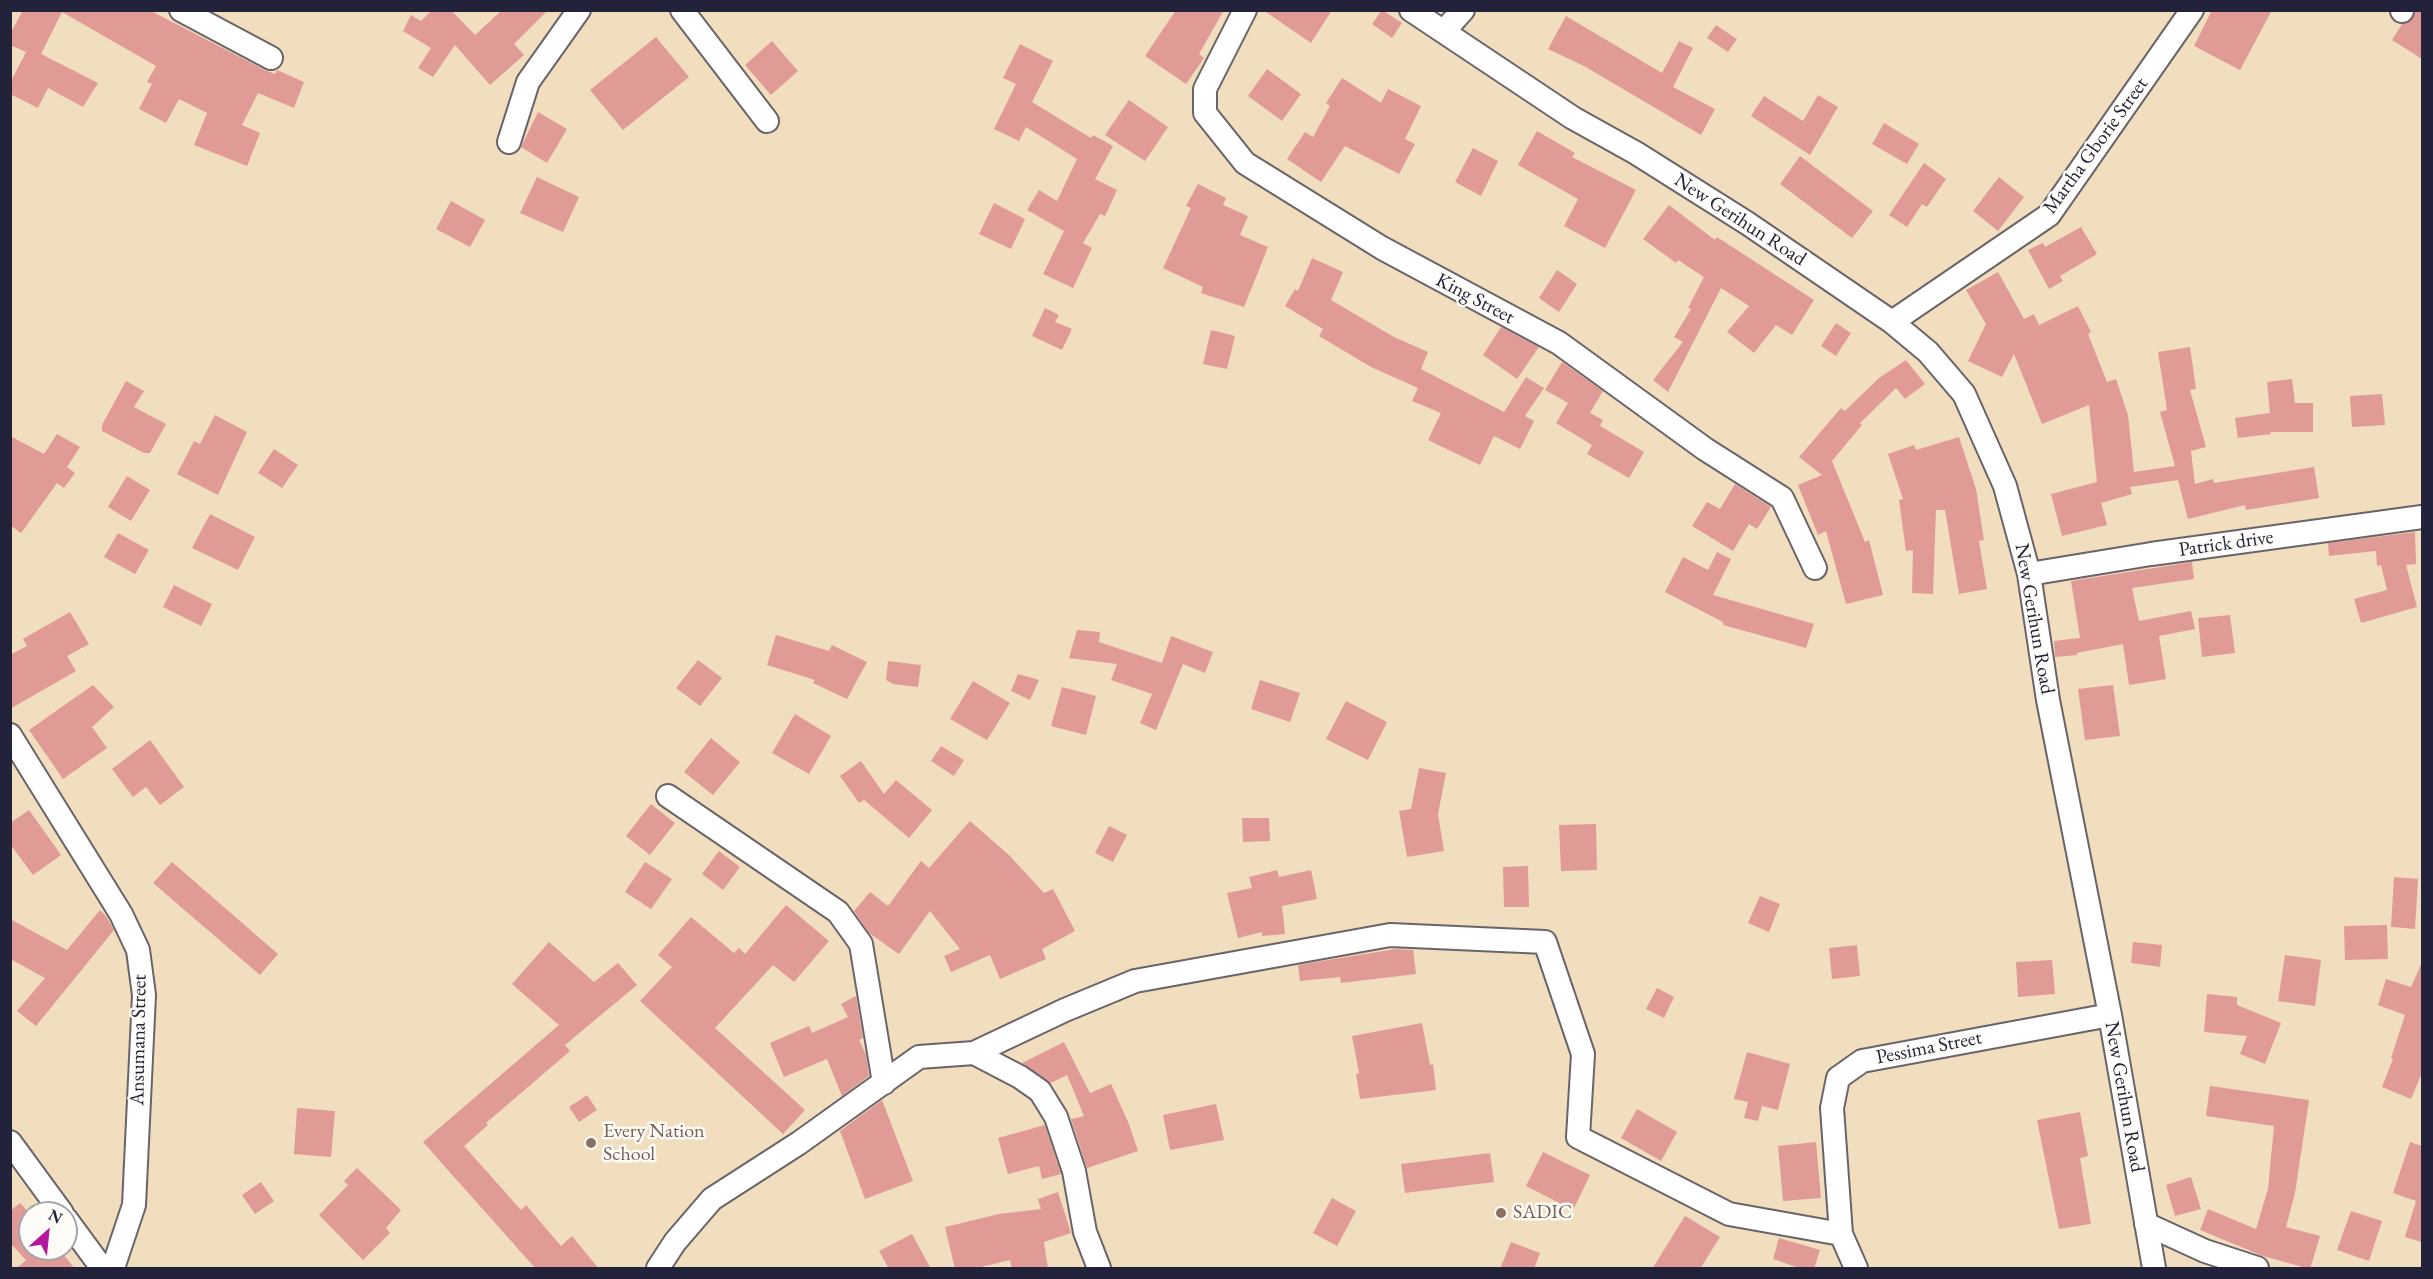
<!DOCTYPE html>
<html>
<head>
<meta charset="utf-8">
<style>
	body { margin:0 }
	#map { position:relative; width:2433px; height:1279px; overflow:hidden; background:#f1debf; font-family:"EB Garamond",serif }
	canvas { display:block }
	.frame { position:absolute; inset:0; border:12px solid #22223b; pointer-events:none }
	.north { position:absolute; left:18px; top:1201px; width:60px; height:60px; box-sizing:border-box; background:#fdfcf7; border:2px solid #a5a5ac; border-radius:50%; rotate:27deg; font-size:16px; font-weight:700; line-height:24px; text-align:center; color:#22223b }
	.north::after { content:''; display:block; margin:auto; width:21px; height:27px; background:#b5179e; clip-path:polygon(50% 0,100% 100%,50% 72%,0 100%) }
</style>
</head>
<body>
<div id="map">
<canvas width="2433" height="1279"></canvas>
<div class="frame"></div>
<div class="north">N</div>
</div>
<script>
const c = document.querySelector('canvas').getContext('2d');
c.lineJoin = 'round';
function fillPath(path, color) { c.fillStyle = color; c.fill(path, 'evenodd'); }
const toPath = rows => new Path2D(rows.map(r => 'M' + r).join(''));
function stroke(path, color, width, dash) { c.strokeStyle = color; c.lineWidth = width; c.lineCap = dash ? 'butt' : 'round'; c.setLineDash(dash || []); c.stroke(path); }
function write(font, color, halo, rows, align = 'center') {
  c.font = font + ' "EB Garamond",serif'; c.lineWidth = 5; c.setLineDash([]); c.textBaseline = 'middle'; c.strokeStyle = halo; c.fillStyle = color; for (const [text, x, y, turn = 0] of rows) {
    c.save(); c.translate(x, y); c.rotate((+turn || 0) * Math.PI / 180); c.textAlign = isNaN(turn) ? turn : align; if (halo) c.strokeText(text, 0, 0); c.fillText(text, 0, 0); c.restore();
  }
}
const building = toPath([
	[23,10,151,11,265,70,275,74,277,70,304,82,294,108,258,93,242,125,260,133,247,166,194,145,207,113,179,99,166,123,139,109,152,84,147,82,156,66,62,12,41,54,98,83,83,107,48,88,38,108,10,94,10,83,26,52,10,45,10,34],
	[432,10,451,10,475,35,502,10,548,10,514,44,524,55,490,85,455,45,433,77,418,68,431,48,403,31,411,15,421,21],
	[1176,10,1224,10,1199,54,1204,58,1186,84,1145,56],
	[1263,10,1332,10,1311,43],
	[1382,10,1402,23,1392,38,1372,24],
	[2212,10,2272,10,2240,70,2194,46],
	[2415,10,2422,10,2422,59,2392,40,2402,24,2413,18],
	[1566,16,1662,73,1679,41,1693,48,1673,87,1715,109,1701,135,1584,66,1548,49],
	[1716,25,1737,39,1728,52,1707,38],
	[656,37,689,77,623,130,590,90],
	[772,41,798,71,771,95,745,65],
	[1020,44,1053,61,1032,102,1091,138,1093,135,1113,146,1095,179,1117,190,1105,216,1100,214,1083,243,1092,248,1073,288,1043,274,1064,231,1027,210,1039,190,1057,201,1077,159,1026,127,1019,141,994,129,1016,84,1003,78],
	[1267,69,1301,94,1282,121,1248,96],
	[1342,78,1381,103,1388,89,1421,106,1405,139,1415,144,1399,174,1345,146,1321,182,1287,159,1305,132,1313,137,1330,106,1326,103],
	[1818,95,1838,107,1810,155,1751,116,1764,96,1803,121],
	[1129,100,1168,127,1145,161,1105,135],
	[538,112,567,129,547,163,521,147],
	[1884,123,1919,144,1907,164,1872,144],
	[1537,131,1575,153,1572,157,1636,190,1605,248,1564,226,1578,199,1518,165],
	[1473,148,1498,161,1481,196,1455,182],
	[1800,156,1873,211,1852,238,1780,184],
	[1924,163,1946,179,1927,207,1922,204,1907,227,1889,215],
	[537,177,579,197,563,232,520,213],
	[1999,177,2024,197,1998,231,1973,211],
	[1198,184,1226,198,1223,205,1248,216,1240,235,1268,247,1244,307,1201,293,1203,287,1163,268,1191,208,1186,206],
	[451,201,485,220,470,247,436,229],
	[994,203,1025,219,1011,249,979,234],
	[1669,205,1715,240,1717,237,1814,300,1792,335,1776,325,1754,353,1727,332,1749,306,1721,288,1668,392,1653,380,1683,342,1674,337,1691,309,1688,308,1704,277,1678,260,1676,263,1643,239],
	[2081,227,2097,254,2060,276,2063,281,2049,289,2028,250,2043,243,2045,247],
	[1312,258,1343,272,1331,300,1394,337,1428,352,1421,369,1504,412,1526,377,1544,388,1525,416,1534,421,1520,449,1494,436,1480,465,1428,440,1441,413,1412,401,1418,388,1371,367,1319,336,1323,329,1285,306,1295,289,1298,291],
	[1557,270,1577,284,1559,312,1539,298],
	[1998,272,2024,319,2034,314,2039,325,2078,306,2091,332,2088,334,2107,382,2116,379,2128,415,2134,472,2175,466,2160,412,2167,410,2158,352,2190,347,2196,389,2190,390,2206,447,2191,451,2195,484,2213,479,2214,483,2314,467,2319,498,2246,510,2245,505,2188,519,2178,480,2130,487,2132,494,2101,503,2107,525,2062,536,2051,494,2097,482,2089,405,2042,424,2014,354,2002,377,1968,361,1986,324,1966,290],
	[1045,308,1059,315,1055,322,1072,329,1062,350,1032,336],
	[1836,323,1851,333,1836,356,1821,346],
	[1501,327,1539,347,1517,379,1483,355],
	[1211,330,1235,336,1227,369,1203,364],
	[1906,360,1925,384,1905,399,1896,388,1860,423,1862,425,1832,461,1865,542,1869,540,1883,595,1846,604,1826,531,1818,535,1798,485,1822,475,1799,457,1841,408,1845,411,1879,378],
	[1562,362,1603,391,1590,413,1603,420,1600,426,1644,452,1629,478,1587,454,1592,445,1556,423,1568,403,1545,390],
	[2292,379,2295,403,2313,403,2313,432,2270,432,2271,434,2238,438,2235,418,2270,413,2267,382],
	[126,381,144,391,134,407,166,424,150,453,144,453,102,431,102,425],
	[2382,394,2385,425,2352,427,2350,396],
	[215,415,247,432,218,495,177,474,194,441,200,444],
	[57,434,80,447,67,467,75,473,64,488,57,483,21,533,10,525,10,436,44,454],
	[1959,437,1976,489,1984,540,1979,541,1987,589,1959,594,1945,510,1936,510,1933,594,1912,593,1913,550,1906,551,1899,500,1903,499,1888,454,1914,445,1916,450],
	[274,449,298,465,282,488,258,473],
	[127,476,150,490,131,521,108,507],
	[1735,484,1771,507,1757,529,1749,524,1733,551,1692,526,1707,502,1720,509],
	[210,514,255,537,238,570,192,548],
	[2415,532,2416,564,2406,565,2417,607,2361,623,2354,599,2387,590,2381,565,2377,566,2376,551,2329,556,2328,543],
	[118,533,149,550,135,574,104,557],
	[1717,552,1731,559,1713,595,1814,624,1806,648,1723,625,1723,622,1665,592,1683,557,1708,570],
	[2192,562,2194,579,2132,588,2139,621,2191,611,2195,629,2159,636,2166,679,2129,685,2123,644,2077,653,2077,655,2055,657,2054,641,2080,638,2071,581],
	[174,585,212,604,201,626,163,607],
	[70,612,89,644,67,656,76,671,10,709,10,655,27,646,23,639],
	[2230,615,2235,653,2202,657,2198,618],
	[1077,630,1100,632,1099,642,1162,663,1171,636,1213,652,1205,673,1183,664,1156,730,1140,723,1152,694,1111,680,1117,664,1069,658],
	[776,635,829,651,832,645,867,662,847,699,813,683,815,680,767,665],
	[698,660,722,678,700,706,676,688],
	[888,661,921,665,918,687,893,684,886,680],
	[1018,674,1039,680,1030,700,1011,691],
	[1260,680,1300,693,1290,722,1251,709],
	[973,681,1010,703,987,740,950,719],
	[93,685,114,707,92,727,107,748,63,779,29,730],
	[2113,685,2120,736,2085,740,2078,689],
	[1062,687,1096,696,1086,735,1051,726],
	[1346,701,1387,722,1368,760,1326,739],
	[795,714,831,736,809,774,772,753],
	[711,738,740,762,713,795,684,772],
	[150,740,184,787,160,805,146,787,133,797,112,769],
	[941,746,964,760,954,776,931,761],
	[861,761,884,794,896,780,932,810,909,838,864,800,859,803,840,776],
	[1419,768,1446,773,1438,814,1444,851,1407,857,1399,811,1411,809],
	[651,804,675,823,650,855,626,836],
	[29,810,61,855,33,875,10,844,10,823],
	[1242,818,1269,818,1270,841,1243,842],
	[970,821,1009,855,1044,893,1053,889,1075,931,1042,949,1046,959,1000,979,990,955,951,972,944,956,960,949,930,911,899,954,869,933,854,911,870,892,888,906,921,861,929,868],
	[1596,824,1597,870,1561,871,1559,825],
	[1109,826,1127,835,1113,862,1095,853],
	[719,851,740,867,723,890,702,874],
	[172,862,278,954,260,975,153,883],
	[645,862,672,879,651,909,625,892],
	[1528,866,1529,907,1504,907,1503,867],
	[1277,870,1279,877,1311,870,1317,899,1282,906,1285,934,1262,936,1262,932,1238,938,1227,893,1252,888,1249,877],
	[2394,877,2418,879,2415,929,2391,927],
	[1760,896,1780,904,1769,932,1748,923],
	[786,905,829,941,794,982,773,965,715,1028,805,1110,783,1134,640,1001,672,967,658,955,691,917,734,953,739,948,745,954],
	[100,910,106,916,114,930,36,1026,17,1011,45,978,10,959,10,919,67,950],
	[2387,925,2388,959,2345,960,2344,926],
	[549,942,594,982,618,963,637,985,565,1045,570,1051,486,1123,488,1125,464,1146,521,1210,526,1205,561,1246,572,1236,599,1269,536,1269,423,1142,559,1025,512,984],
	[2133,942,2162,945,2160,967,2131,963],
	[1857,945,1860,976,1832,979,1829,948],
	[1395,949,1413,950,1416,974,1341,983,1340,977,1300,981,1298,965],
	[2285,955,2321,960,2315,1006,2278,1001],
	[2052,960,2055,994,2018,997,2016,962],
	[2422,962,2422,1073,2411,1099,2382,1087,2393,1059,2391,1058,2405,1015,2378,1005,2386,979,2411,987],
	[1657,988,1674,997,1664,1018,1646,1009],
	[2207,994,2237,997,2237,1005,2281,1023,2265,1064,2240,1054,2247,1036,2204,1032],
	[856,996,863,1038,859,1040,866,1055,869,1076,842,1096,827,1059,784,1077,770,1043,809,1026,812,1033,848,1017,841,1004],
	[1422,1023,1430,1065,1433,1064,1436,1090,1360,1099,1356,1074,1359,1073,1352,1036],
	[1064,1042,1090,1093,1111,1084,1129,1124,1138,1151,1087,1168,1071,1119,1084,1116,1067,1075,1051,1083,1022,1063],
	[1747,1052,1790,1064,1778,1110,1762,1106,1758,1121,1744,1118,1748,1102,1734,1099],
	[2210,1086,2309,1100,2295,1193,2286,1227,2320,1236,2310,1269,2263,1256,2200,1230,2208,1209,2256,1229,2268,1189,2274,1126,2206,1116],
	[587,1095,597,1110,579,1122,569,1107],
	[882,1100,913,1181,865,1199,840,1131],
	[1216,1104,1224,1140,1170,1150,1163,1115],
	[297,1108,335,1111,331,1157,294,1154],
	[1637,1109,1677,1132,1661,1161,1621,1138],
	[2080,1112,2088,1156,2080,1158,2091,1224,2059,1229,2037,1120],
	[1045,1125,1061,1174,1042,1179,1039,1166,1008,1174,998,1138],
	[1816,1142,1821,1198,1783,1201,1778,1146],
	[2410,1142,2422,1146,2422,1242,2405,1237,2416,1201,2393,1193],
	[1543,1152,1590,1175,1573,1210,1526,1186],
	[1490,1153,1494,1182,1405,1193,1401,1164],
	[357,1168,401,1210,386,1228,390,1233,363,1260,319,1215,348,1185,344,1181],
	[2191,1177,2201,1209,2175,1216,2166,1185],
	[261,1182,274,1201,255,1214,242,1195],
	[1058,1192,1071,1233,1044,1242,1048,1269,1012,1269,1010,1260,973,1269,955,1269,945,1227,999,1214,1041,1209,1038,1199],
	[1332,1198,1356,1211,1337,1246,1313,1233],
	[20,1203,30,1214,30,1249,59,1249,75,1269,16,1269,26,1260,10,1243,10,1211],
	[2351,1211,2382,1221,2369,1261,2337,1250],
	[1685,1216,1720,1237,1700,1269,1652,1269],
	[912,1234,931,1269,889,1269,879,1251],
	[1779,1238,1820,1250,1814,1269,1802,1269,1773,1259],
	[1511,1242,1540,1253,1534,1269,1500,1269]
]);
const minor = toPath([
	[181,10,271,58],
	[682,10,767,121],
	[1245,10,1205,89,1205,113,1245,163,1382,248,1559,343,1705,449,1782,498,1815,568],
	[1411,10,1573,118,1636,153,1747,223,1892,322,1928,352,1964,394,2005,486,2029,574,2048,700,2110,1015,2154,1268],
	[2402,11,2402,10],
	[1444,31,1463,10],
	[509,142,528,82,579,10],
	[1892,322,2049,215,2192,10],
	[2029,574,2151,554,2422,517],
	[10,735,121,914,138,950,144,995,134,1205,113,1268],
	[668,796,838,912,861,944,884,1083],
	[974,1053,1020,1077,1040,1091,1056,1117,1074,1171,1085,1232,1099,1268],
	[10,1142,62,1213],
	[66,1219,102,1268],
	[2146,1224,2205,1251,2257,1268],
	[658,1268,675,1242,712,1199,799,1143,919,1057,974,1053,1065,1010,1135,981,1390,935,1545,942,1583,1054,1578,1137,1729,1214,1841,1234],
	[1856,1268,1841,1234,1832,1108,1838,1078,1862,1061,2110,1015]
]);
const markers = [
	[591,1143,6,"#8d6e63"],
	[1501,1213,6,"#8d6e63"]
];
const streetNames = [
	["Martha Gborie Street",2096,146,-54],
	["New Gerihun Road",1740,220,33],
	["King Street",1475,299,28],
	["Patrick drive",2226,544,-8],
	["New Gerihun Road",2034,619,80],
	["Ansumana Street",139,1040,-89],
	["Pessima Street",1929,1048,-11],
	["New Gerihun Road",2124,1097,80]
];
const educationNames = [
	["Every Nation",603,1132],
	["School",603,1155],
	["SADIC",1513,1213]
];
fillPath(building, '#e19b97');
stroke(minor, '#6a6469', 26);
stroke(minor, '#fff', 22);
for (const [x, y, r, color] of markers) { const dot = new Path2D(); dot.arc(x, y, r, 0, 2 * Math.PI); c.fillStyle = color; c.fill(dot); stroke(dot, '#fdfcf7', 2); }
write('20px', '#22223b', '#fdfcf7', streetNames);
write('20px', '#785e54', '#fdfcf7', educationNames, 'left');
</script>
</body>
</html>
